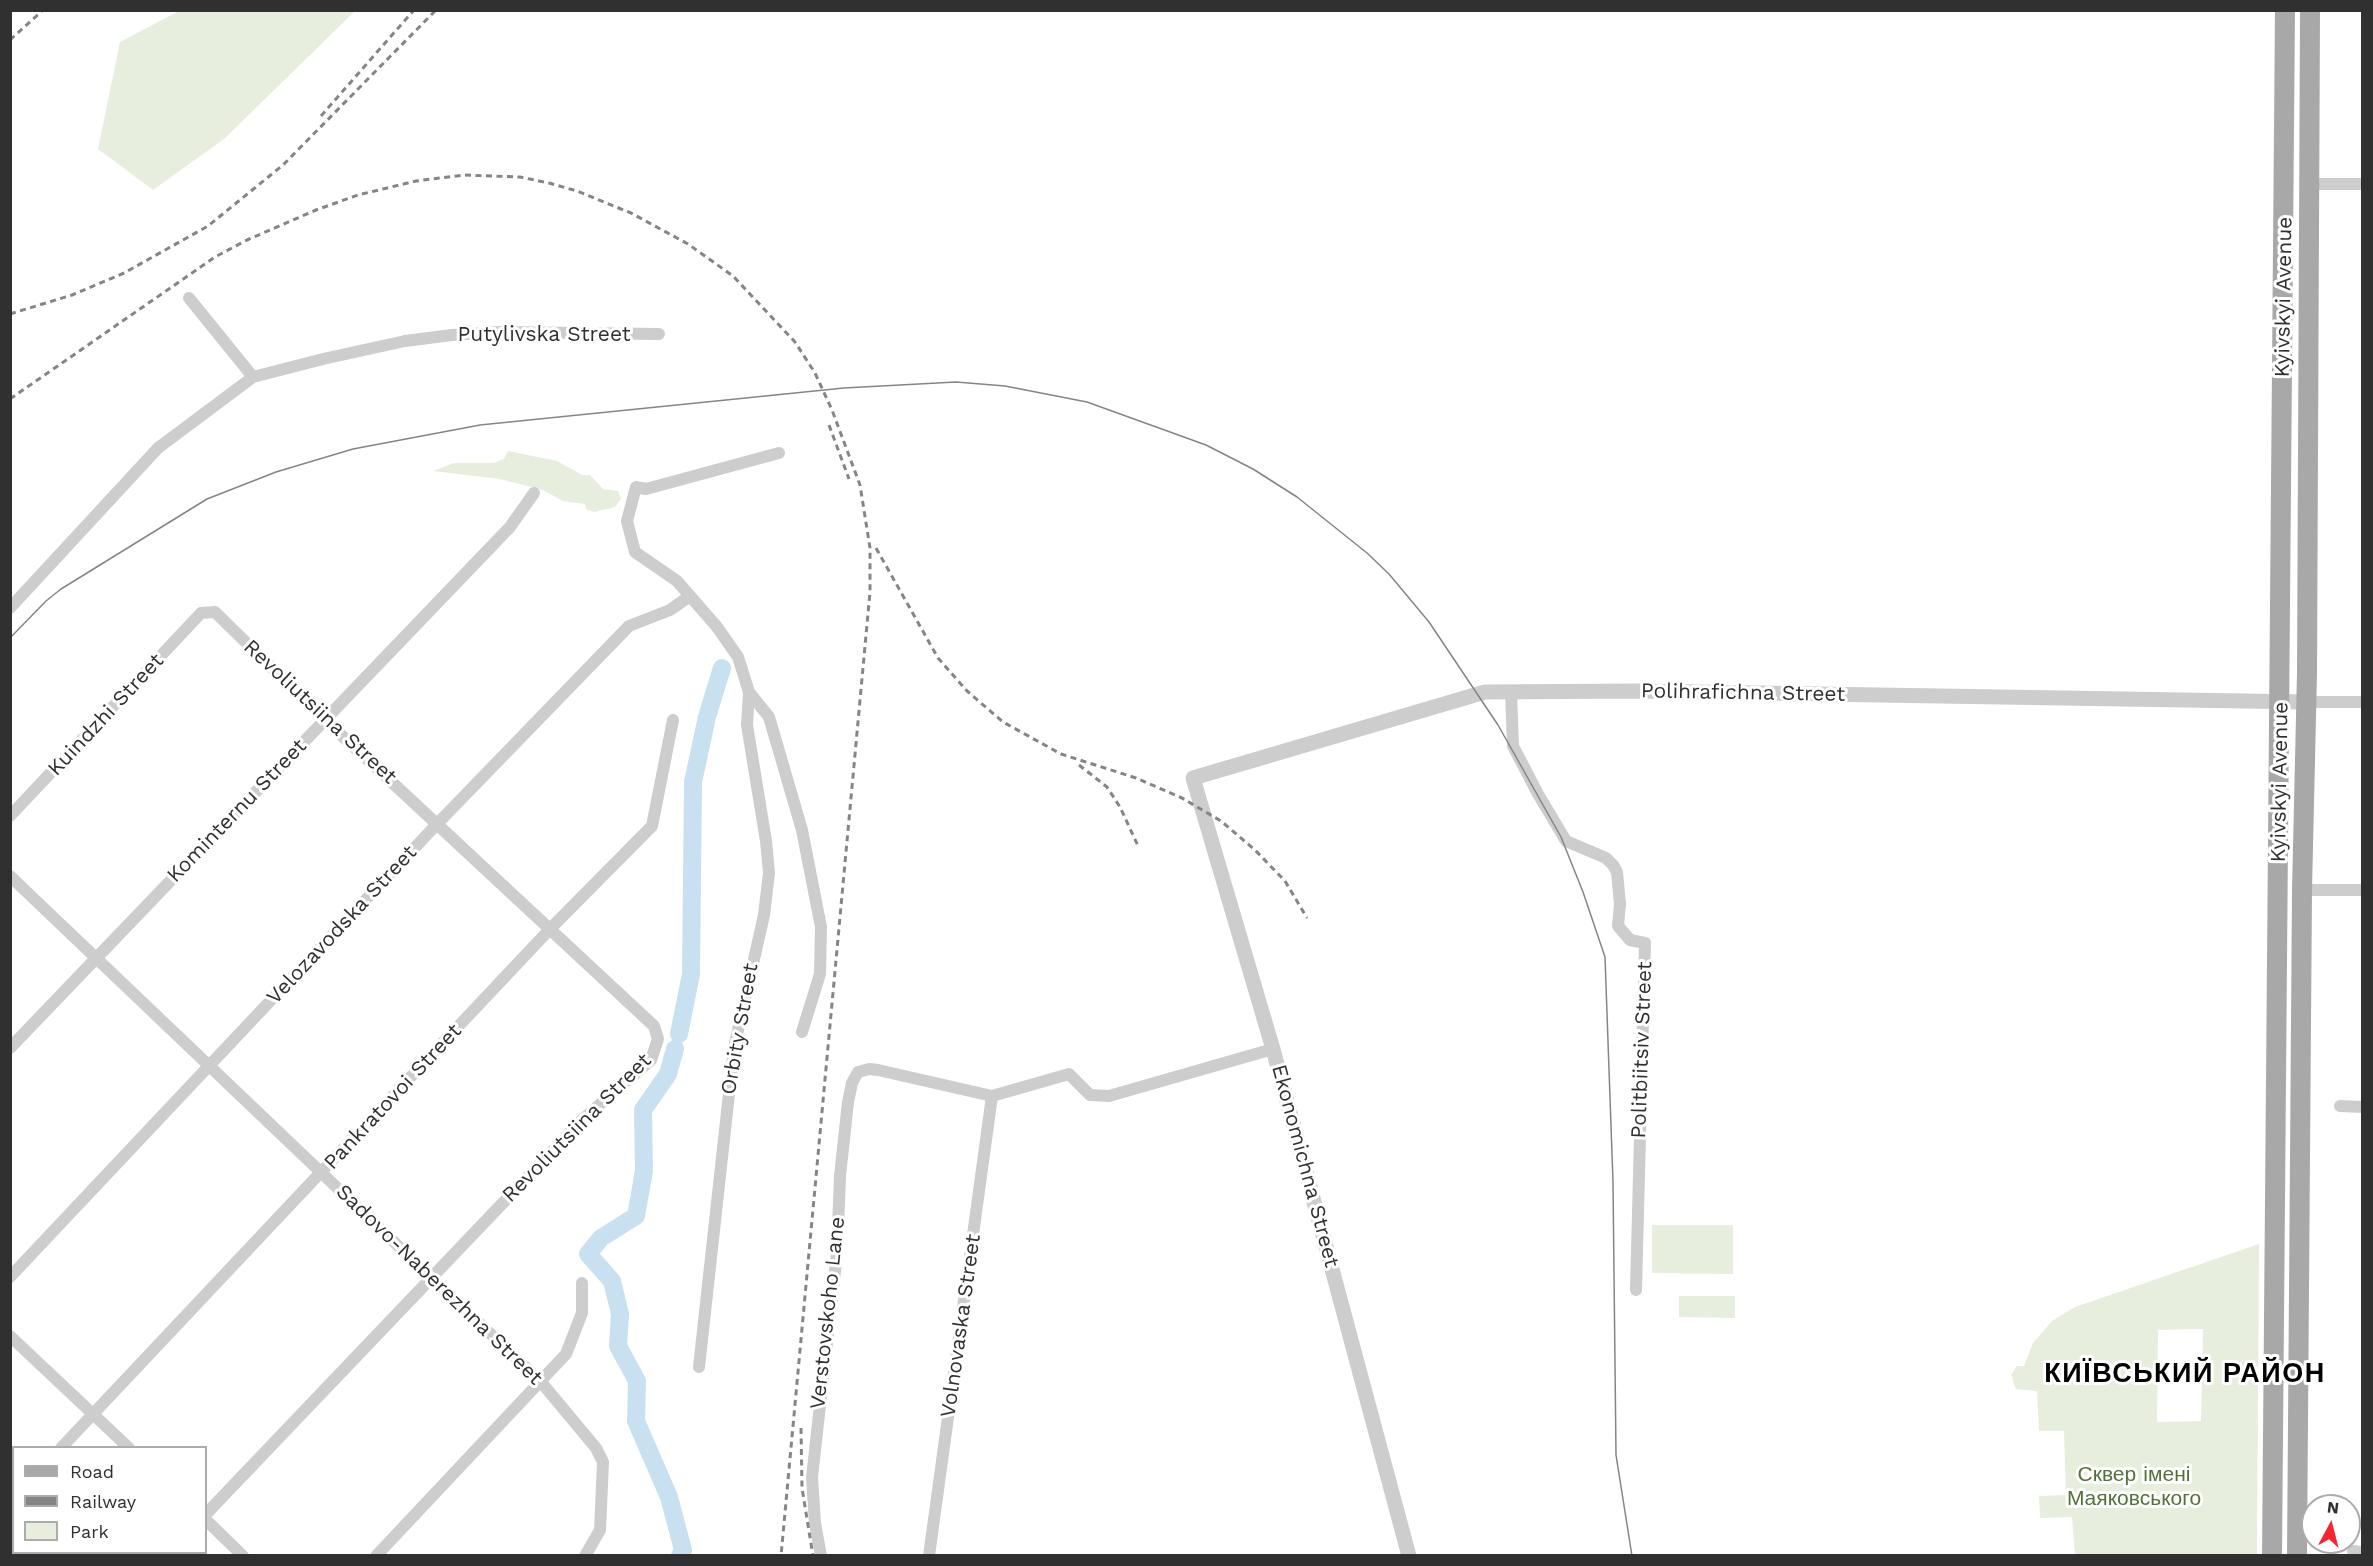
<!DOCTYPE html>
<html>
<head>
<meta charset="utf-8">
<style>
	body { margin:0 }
	#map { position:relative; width:2373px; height:1566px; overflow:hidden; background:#fff; font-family:"Work Sans",sans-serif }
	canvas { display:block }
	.frame { position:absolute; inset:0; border:12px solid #303030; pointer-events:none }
	.legend { position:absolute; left:12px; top:1446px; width:195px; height:108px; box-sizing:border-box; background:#fff; border:2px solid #acacac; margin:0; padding:8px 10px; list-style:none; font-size:18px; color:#303030 }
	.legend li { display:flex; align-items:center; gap:12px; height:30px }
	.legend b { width:30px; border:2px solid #acacac }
	.north { position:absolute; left:2301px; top:1494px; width:60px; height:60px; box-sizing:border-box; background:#fff; border:2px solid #acacac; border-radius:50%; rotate:7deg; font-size:16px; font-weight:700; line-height:24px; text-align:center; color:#303030 }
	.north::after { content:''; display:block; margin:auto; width:21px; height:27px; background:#f52533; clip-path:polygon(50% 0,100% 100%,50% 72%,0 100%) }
</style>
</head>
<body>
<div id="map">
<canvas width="2373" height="1566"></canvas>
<div class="frame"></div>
<ul class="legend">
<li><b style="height:8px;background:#a8a8a8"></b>Road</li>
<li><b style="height:8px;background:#858585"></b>Railway</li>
<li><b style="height:16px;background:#e7eedd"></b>Park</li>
</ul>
<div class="north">N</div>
</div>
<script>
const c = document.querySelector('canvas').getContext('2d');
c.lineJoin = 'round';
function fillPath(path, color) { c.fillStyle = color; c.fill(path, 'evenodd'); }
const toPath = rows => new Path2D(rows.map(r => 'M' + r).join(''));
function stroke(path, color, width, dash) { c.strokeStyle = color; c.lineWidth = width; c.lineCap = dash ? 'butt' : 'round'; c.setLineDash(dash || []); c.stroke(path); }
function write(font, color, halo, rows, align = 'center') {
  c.font = font + ' "Work Sans",sans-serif'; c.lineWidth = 6; c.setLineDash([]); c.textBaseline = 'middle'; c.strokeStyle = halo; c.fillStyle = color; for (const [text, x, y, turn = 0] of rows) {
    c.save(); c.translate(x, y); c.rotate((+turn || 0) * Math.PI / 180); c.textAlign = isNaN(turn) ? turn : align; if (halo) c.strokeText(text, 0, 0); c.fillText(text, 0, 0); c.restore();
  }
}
const green = toPath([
	[179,11,355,11,224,139,153,190,98,149,120,42],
	[508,451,557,461,582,475,590,475,603,489,618,491,621,499,615,507,594,512,586,509,585,504,563,501,543,490,500,479,433,471,454,463,494,463,504,459],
	[1652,1225,1733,1225,1733,1274,1652,1273],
	[2259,1244,2257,1555,2075,1555,2072,1517,2040,1518,2039,1496,2066,1495,2064,1431,2039,1431,2037,1391,2016,1389,2011,1375,2017,1366,2024,1366,2033,1343,2052,1321,2075,1307],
	[2203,1329,2201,1421,2157,1422,2158,1330],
	[1679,1296,1735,1296,1735,1318,1679,1317]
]);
const river = toPath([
	[679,1034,691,974,693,782,707,717,722,668],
	[675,1049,668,1074,643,1110,644,1171,636,1216,601,1238,588,1254,612,1281,620,1314,618,1346,637,1381,636,1421,669,1497,683,1550,680,1556]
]);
const minor = toPath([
	[2309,184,2362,184],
	[189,298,253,377],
	[779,453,646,489,636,487,627,521,635,552,677,581,717,627,738,657,749,692,769,717,802,830,821,927,820,974,802,1032],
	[10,608,158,448,253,377,323,359,405,341,452,335,499,332,659,334],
	[1511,692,1513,746,1538,794,1566,841,1606,858,1613,865,1617,872,1620,904,1618,926,1630,940,1645,943,1636,1290],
	[2306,702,2362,702],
	[10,816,201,613,215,612,325,720,654,1026,658,1039,651,1060,583,1119,206,1514],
	[10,876,541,1382,596,1448,603,1462,600,1530,585,1556],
	[2302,890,2362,890],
	[10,1048,510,527,534,493],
	[2340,1106,2362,1107],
	[10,1277,438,823,629,626,670,610,690,596],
	[10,1336,129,1448],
	[699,1367,734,1048,764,915,769,873,766,841,747,725,749,692],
	[61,1448,550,929,652,826,673,720],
	[206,1520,243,1556],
	[10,1547,14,1530],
	[2353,1551,2362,1552],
	[173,1556,176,1552],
	[376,1556,566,1354,582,1313,582,1283],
	[821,1556,815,1523,812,1477,837,1253,840,1176,848,1102,852,1083,858,1072,869,1069,878,1070,992,1096,1069,1074,1090,1095,1109,1096,1273,1049],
	[929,1556,992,1096]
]);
const tertiary = toPath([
	[1409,1556,1273,1049,1193,778,1485,692,1635,691,2306,702]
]);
const primary = toPath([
	[2272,1556,2285,10],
	[2297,1556,2302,890,2307,673,2310,10]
]);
const tram = toPath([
	[10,638,46,601,61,589,207,499,276,472,353,449,480,425,844,388,956,382,1005,386,1087,402,1206,445,1253,469,1297,497,1367,553,1389,574,1429,622,1498,725,1561,837,1583,892,1605,957,1613,1182,1616,1455,1632,1556]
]);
const rail = toPath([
	[10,40,43,10],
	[321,116,414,10],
	[10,314,72,295,124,273,208,226,283,165,436,10],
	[10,399,215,257,247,240,316,210,358,195,416,181,464,175,520,177,549,183,577,191,631,213,688,244,733,276,795,342,815,373,832,410,860,485,870,548,870,592,781,1556],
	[829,425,849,479],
	[876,548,938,658,967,691,1003,722,1061,754,1136,778,1182,798,1221,821,1255,850,1285,881,1307,918],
	[1079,765,1107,787,1120,807,1139,848],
	[801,1428,802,1488,813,1556]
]);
const streetNames = [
	["Kyivskyi Avenue",2284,297,-89],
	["Putylivska Street",544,335],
	["Polihrafichna Street",1743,693,1],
	["Revoliutsiina Street",320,712,43],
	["Kuindzhi Street",106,715,-47],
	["Kyivskyi Avenue",2280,782,-89],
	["Kominternu Street",237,811,-46],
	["Velozavodska Street",342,925,-47],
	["Orbity Street",740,1029,-80],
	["Politbiitsiv Street",1642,1050,-88],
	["Pankratovoi Street",393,1097,-47],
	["Revoliutsiina Street",577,1128,-45],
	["Ekonomichna Street",1305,1166,75],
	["Sadovo-Naberezhna Street",439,1285,44],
	["Verstovskoho Lane",828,1313,-84],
	["Volnovaska Street",961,1326,-82]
];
const parkNames = [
	["Сквер імені",2134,1475],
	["Маяковського",2134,1499]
];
const districtNames = [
	["КИЇВСЬКИЙ РАЙОН",2185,1374]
];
fillPath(green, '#e7eedd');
stroke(river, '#c8e0f0', 18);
stroke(minor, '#cdcdcd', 12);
stroke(tertiary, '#cdcdcd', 15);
stroke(primary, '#a8a8a8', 20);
stroke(tram, '#858585', 1.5);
stroke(rail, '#858585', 3, [6, 4.5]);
write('21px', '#303030', '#fff', streetNames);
write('21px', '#537139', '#fff', parkNames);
c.letterSpacing = '1.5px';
write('bold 27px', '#000', '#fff', districtNames);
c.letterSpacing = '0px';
</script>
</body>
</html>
